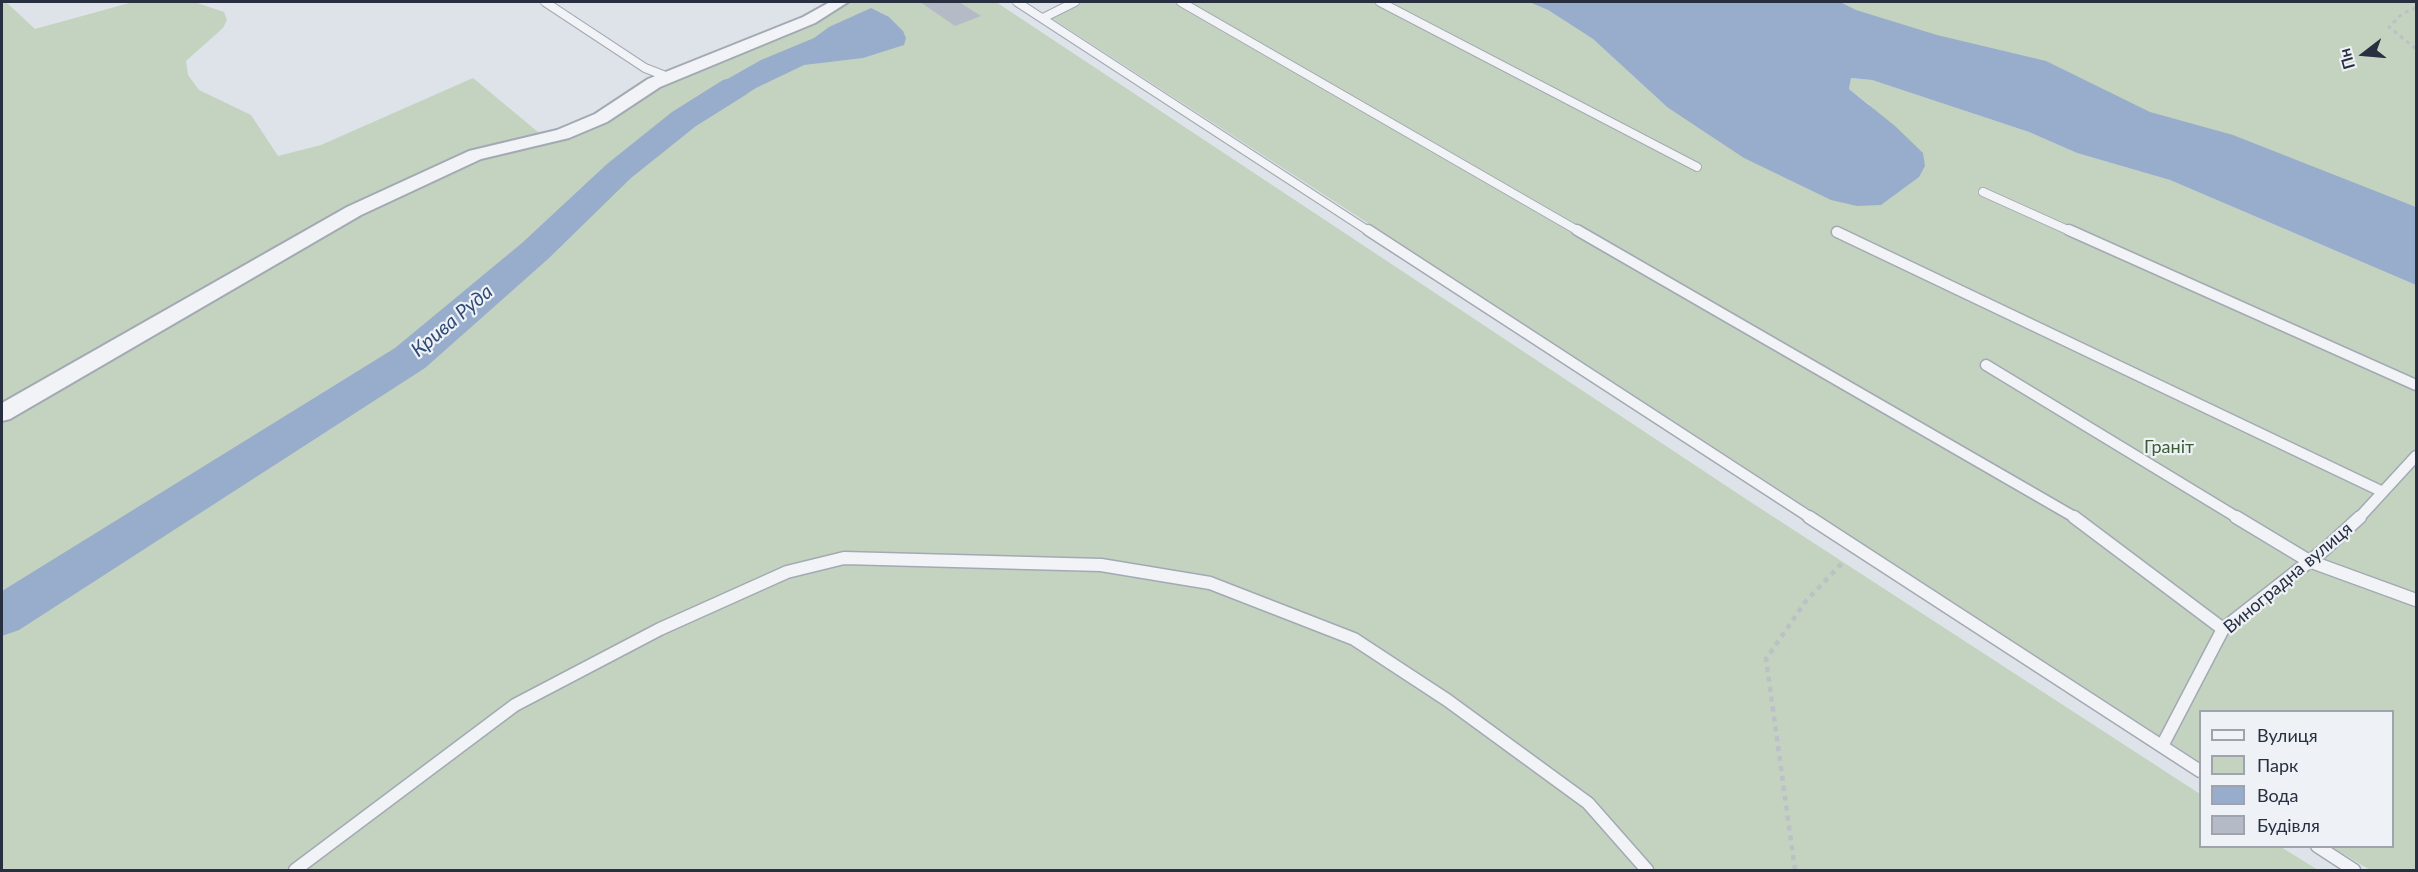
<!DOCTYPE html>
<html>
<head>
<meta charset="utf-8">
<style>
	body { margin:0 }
	#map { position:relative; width:2418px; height:872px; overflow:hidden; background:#dee2e9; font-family:Lato,sans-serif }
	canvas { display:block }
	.frame { position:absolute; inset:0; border:3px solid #272f40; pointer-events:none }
	.legend { position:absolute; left:2199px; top:710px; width:195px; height:138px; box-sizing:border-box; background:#eef1f6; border:2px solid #9ea3ad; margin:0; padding:8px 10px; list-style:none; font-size:18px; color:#272f40 }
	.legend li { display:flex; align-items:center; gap:12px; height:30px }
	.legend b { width:30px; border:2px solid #9ea3ad }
	.north { position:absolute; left:2334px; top:24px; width:60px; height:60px; -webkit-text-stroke:4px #eef1f6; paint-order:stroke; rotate:254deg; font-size:16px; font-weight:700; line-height:24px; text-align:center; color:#272f40 }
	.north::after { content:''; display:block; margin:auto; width:21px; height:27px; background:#272f40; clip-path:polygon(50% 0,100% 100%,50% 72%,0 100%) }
</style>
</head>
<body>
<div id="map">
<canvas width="2418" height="872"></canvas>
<div class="frame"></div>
<ul class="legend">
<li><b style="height:8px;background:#f1f3f7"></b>Вулиця</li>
<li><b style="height:16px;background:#c3d3bf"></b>Парк</li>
<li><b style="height:16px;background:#98adcb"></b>Вода</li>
<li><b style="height:16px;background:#b5bbc6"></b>Будівля</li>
</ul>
<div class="north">Пн</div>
</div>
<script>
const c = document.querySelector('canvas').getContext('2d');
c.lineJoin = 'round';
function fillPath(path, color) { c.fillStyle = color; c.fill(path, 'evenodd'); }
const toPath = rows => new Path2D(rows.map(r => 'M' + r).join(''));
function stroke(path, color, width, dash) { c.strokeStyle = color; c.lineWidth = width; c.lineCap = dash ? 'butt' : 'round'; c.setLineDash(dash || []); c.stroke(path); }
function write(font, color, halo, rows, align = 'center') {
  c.font = font + ' Lato,sans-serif'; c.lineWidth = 4.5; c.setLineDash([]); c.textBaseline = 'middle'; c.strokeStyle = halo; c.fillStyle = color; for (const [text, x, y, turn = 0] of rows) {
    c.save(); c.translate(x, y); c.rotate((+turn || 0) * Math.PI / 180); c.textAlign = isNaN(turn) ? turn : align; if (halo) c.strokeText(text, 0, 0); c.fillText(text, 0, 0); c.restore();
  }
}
const green = toPath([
	[2,2,6,2,35,29,133,2,194,2,224,12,227,20,223,28,186,61,188,75,199,90,251,115,278,156,321,145,473,78,550,142,576,136,614,117,643,89,811,18,833,2,996,2,1746,499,2200,794,2200,846,2281,847,2318,870,2,870],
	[1067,2,1529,2,1548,10,1593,39,1667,107,1870,105,1849,89,1851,78,1872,80,2029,132,2077,153,2170,180,2416,285,2416,870,2370,870,2332,847,2392,846,2392,712,2200,712,2200,762,1045,14],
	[1742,2,2416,2,2416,207,2403,203]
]);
const water = toPath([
	[1529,2,1840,2,1856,10,1937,35,2046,61,2150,112,2233,135,2416,207,2416,285,2170,180,2077,153,2029,132,1872,80,1851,78,1849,89,1895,126,1923,153,1925,166,1919,177,1881,205,1857,206,1831,200,1744,158,1667,107,1593,39,1548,10],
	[871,8,889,17,903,31,906,38,904,45,863,58,804,65,756,88,705,120,690,123,684,119,684,111,701,94,761,60,814,38,829,27]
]);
const river = toPath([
	[735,77,747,80,751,87,747,94,696,126,631,178,548,259,425,368,19,630,2,636,2,591,395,348,522,243,607,164,672,112,723,80,735,77]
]);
const building = toPath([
	[920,2,959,2,981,16,955,26]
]);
const pathFar1 = toPath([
	[2416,8,2403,13,2389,27,2416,49]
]);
const path = toPath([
	[1795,870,1766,659,1806,601,1844,561]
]);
const laneFar2 = toPath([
	[545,2,645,68,668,77],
	[1017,2,1370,232],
	[1181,2,1580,232],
	[1380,2,1697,167],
	[1043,18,1075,2],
	[1983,192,2072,232]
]);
const laneFar1 = toPath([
	[1368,230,1811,518],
	[1577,230,2076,518],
	[2069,230,2416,385],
	[1837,232,2383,492],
	[1986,365,2238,518],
	[2359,518,2416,456]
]);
const lane = toPath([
	[1809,517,2200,771],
	[2074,517,2223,629],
	[2236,517,2309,561,2416,600],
	[2162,746,2223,629,2324,550,2360,517],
	[2317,846,2354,870],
	[295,870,515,705,660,629,787,572,844,558,1101,565,1210,583,1354,639,1447,700,1588,803,1647,870]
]);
const street = toPath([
	[830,2,848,2,815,23,660,87,607,122,569,138,481,159,361,215,10,419,2,421,2,403,347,207,469,151,557,130,595,114,648,79,803,17,830,2]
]);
const parkNames = [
	["Граніт",2169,447]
];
const streetNames = [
	["Виноградна вулиця",2288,578,-40]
];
const waterNames = [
	["Крива Руда",452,321,-40]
];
fillPath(green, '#c3d3bf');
fillPath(water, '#98adcb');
fillPath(river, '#98adcb');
fillPath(building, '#b5bbc6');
stroke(laneFar2, '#a3a9b3', 10);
stroke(laneFar1, '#a3a9b3', 13);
stroke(lane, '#a3a9b3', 15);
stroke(street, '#a3a9b3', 4);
stroke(pathFar1, '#bcc0c7', 3, [4, 4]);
stroke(path, '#bcc0c7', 4.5, [5, 5]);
stroke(laneFar2, '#f1f3f7', 8);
stroke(laneFar1, '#f1f3f7', 10);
stroke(lane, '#f1f3f7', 12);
fillPath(street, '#f1f3f7');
write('18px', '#395d33', '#eef1f6', parkNames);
write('18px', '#272f40', '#eef1f6', streetNames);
write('italic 20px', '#2f4b76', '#eef1f6', waterNames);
</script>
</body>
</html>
